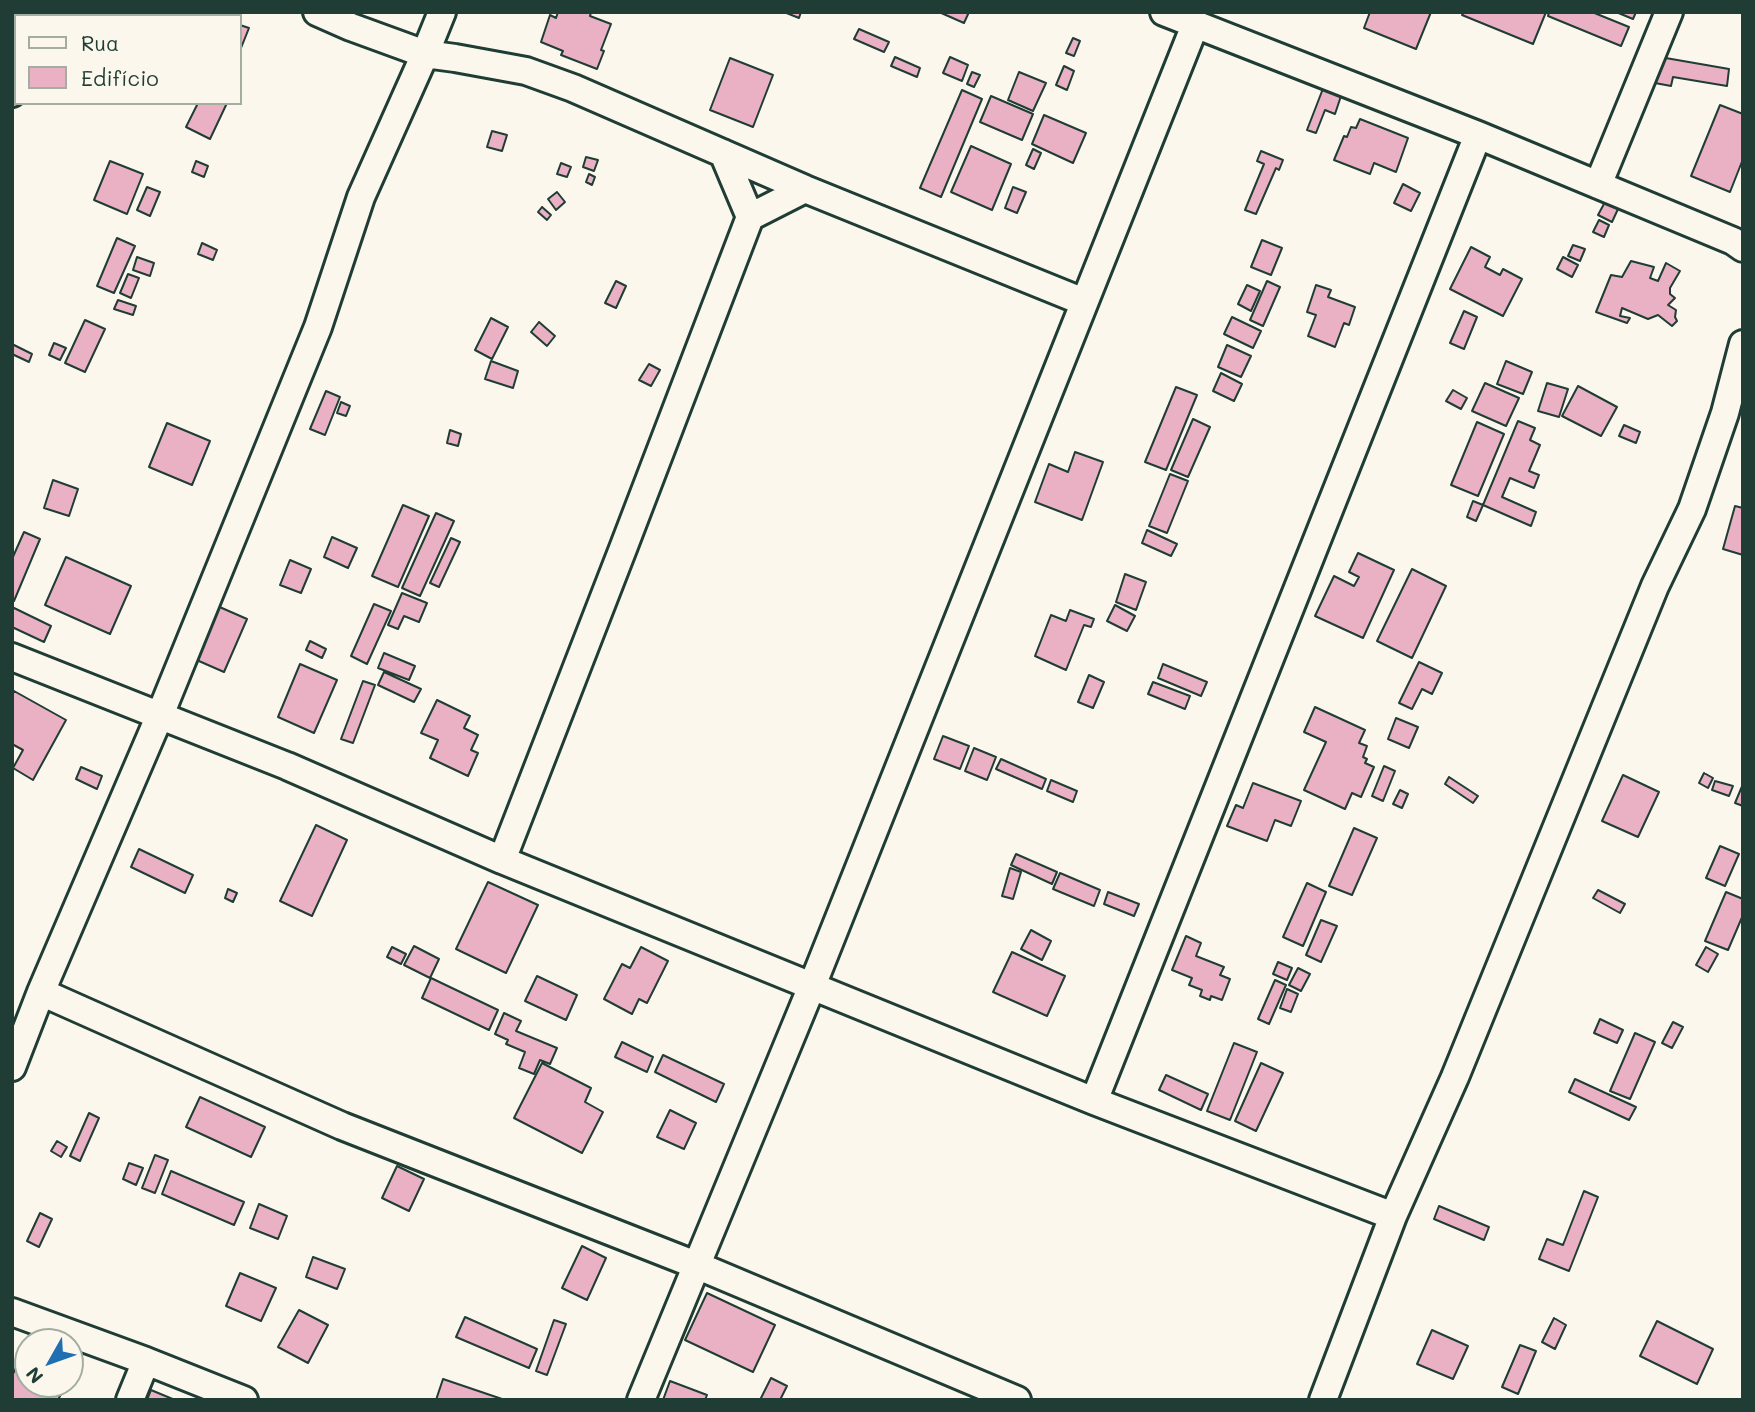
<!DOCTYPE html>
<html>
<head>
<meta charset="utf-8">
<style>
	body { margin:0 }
	#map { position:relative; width:1755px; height:1412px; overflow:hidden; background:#fbf7ec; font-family:Mali,sans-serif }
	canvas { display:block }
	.frame { position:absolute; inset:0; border:14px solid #1f3d34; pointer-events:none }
	.legend { position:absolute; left:14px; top:14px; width:228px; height:91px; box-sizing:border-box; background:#fbf7ec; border:2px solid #a3ada2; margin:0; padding:9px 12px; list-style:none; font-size:21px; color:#1f3d34 }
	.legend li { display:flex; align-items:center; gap:14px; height:35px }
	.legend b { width:35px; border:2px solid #a3ada2 }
	.north { position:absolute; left:14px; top:1328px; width:70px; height:70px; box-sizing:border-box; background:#fbf7ec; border:2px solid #a3ada2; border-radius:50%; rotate:230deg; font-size:19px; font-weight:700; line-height:28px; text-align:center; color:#1f3d34 }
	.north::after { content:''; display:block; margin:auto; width:24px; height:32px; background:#1f6fb2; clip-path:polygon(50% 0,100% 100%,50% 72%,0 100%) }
</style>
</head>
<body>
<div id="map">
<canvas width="1755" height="1412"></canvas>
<div class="frame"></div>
<ul class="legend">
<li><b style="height:9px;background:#fbf7ec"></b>Rua</li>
<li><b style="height:19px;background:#eab1c5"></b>Edifício</li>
</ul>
<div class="north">N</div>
</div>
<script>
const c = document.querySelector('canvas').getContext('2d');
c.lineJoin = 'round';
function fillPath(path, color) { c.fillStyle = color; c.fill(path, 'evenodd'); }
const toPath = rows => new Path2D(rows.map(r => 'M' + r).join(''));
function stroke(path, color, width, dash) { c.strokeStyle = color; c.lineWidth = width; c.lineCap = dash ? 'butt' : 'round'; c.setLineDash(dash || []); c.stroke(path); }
const building = toPath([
	[558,12,591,12,590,16,611,24,601,50,604,51,597,69,561,55,563,51,541,42,550,15,556,18,558,12],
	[784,12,801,12,799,18,784,12],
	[939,12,969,12,964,23,939,12],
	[1370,12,1431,12,1416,49,1364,28,1370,12],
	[1464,12,1546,12,1533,44,1462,15,1464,12],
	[1549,12,1592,12,1629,27,1621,46,1548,16,1549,12],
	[1616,12,1636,12,1633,19,1616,12],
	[240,25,249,28,241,48,240,47,240,25],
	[859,29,889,42,884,52,854,39,859,29],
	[1073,38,1080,41,1074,56,1066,53,1073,38],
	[895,57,920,68,917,77,891,66,895,57],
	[950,57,968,65,962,81,943,73,950,57],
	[1660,57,1729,69,1727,86,1673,77,1671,86,1655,83,1660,57],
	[730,58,773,75,753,127,710,110,730,58],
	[1064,66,1074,71,1067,90,1056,85,1064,66],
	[972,72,980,75,974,87,967,84,972,72],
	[1019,72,1046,83,1033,111,1008,100,1019,72],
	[1324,86,1342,93,1335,114,1325,110,1316,133,1307,130,1324,86],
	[962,90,982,99,941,197,920,188,962,90],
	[991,96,1033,114,1022,140,980,122,991,96],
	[198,103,227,103,210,139,186,127,198,103],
	[1720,105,1743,114,1743,159,1730,192,1691,176,1720,105],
	[1044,115,1086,133,1073,163,1032,144,1044,115],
	[1360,119,1408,138,1396,172,1374,163,1370,174,1334,160,1344,136,1347,137,1351,127,1356,128,1360,119],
	[492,131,507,135,502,151,487,147,492,131],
	[971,146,1011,164,992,210,951,192,971,146],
	[1033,149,1041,153,1034,169,1026,165,1033,149],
	[1261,151,1283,160,1279,170,1276,168,1256,214,1245,210,1264,164,1257,161,1261,151],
	[586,157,598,160,594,171,583,167,586,157],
	[110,161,143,174,127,214,94,200,110,161],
	[196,161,208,166,204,177,192,172,196,161],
	[561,163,571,167,567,177,557,174,561,163],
	[589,174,595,177,592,185,586,182,589,174],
	[1403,184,1420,193,1411,211,1394,203,1403,184],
	[147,187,160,192,150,216,137,210,147,187],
	[1013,187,1026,192,1017,213,1005,208,1013,187],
	[557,192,565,202,556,210,548,199,557,192],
	[1605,202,1618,209,1612,222,1598,215,1605,202],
	[542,207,551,215,547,220,538,212,542,207],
	[1599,220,1609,225,1604,237,1593,232,1599,220],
	[117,238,135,246,114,293,97,286,117,238],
	[1262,240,1282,248,1271,275,1251,267,1262,240],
	[202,243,217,250,213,260,198,254,202,243],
	[1573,245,1585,249,1580,261,1568,256,1573,245],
	[1471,247,1490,257,1485,267,1500,275,1503,269,1522,279,1503,316,1450,289,1471,247],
	[137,257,154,263,150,276,133,270,137,257],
	[1563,257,1578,265,1572,277,1557,269,1563,257],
	[1631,261,1654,267,1650,278,1658,281,1666,263,1680,271,1670,288,1670,294,1675,298,1668,305,1676,310,1675,317,1677,321,1672,326,1658,315,1648,319,1622,308,1620,316,1630,318,1627,323,1596,312,1611,275,1622,277,1631,261],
	[128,274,139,278,131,298,120,293,128,274],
	[616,281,626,286,616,308,605,303,616,281],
	[1267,281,1280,287,1263,326,1250,320,1267,281],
	[1247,285,1260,291,1251,311,1238,304,1247,285],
	[1316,285,1331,290,1328,297,1355,307,1349,325,1344,323,1335,347,1308,336,1316,315,1307,312,1316,285],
	[118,300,136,306,133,315,114,309,118,300],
	[1464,311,1477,317,1464,349,1450,343,1464,311],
	[1232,317,1261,331,1253,348,1224,334,1232,317],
	[491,318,508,327,492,359,475,350,491,318],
	[85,320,105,329,85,372,65,363,85,320],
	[539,322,555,336,547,346,531,332,539,322],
	[54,343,66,348,60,360,49,355,54,343],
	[12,344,32,354,29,362,12,354,12,344],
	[1227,345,1251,356,1241,377,1218,367,1227,345],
	[491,361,518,371,513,388,485,379,491,361],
	[1506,361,1532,372,1523,394,1497,384,1506,361],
	[649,364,660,370,651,386,639,380,649,364],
	[1221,373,1242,384,1234,401,1213,391,1221,373],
	[1485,383,1519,398,1506,426,1472,411,1485,383],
	[1547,383,1568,389,1559,417,1538,411,1547,383],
	[1578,386,1617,407,1601,436,1562,416,1578,386],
	[1176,387,1197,395,1166,470,1145,462,1176,387],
	[1453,390,1467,398,1461,409,1446,401,1453,390],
	[326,391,340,397,325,435,310,429,326,391],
	[341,402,350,406,346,416,337,413,341,402],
	[1193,419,1210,427,1188,477,1171,470,1193,419],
	[1518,421,1535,428,1530,440,1540,445,1529,471,1539,475,1534,488,1510,478,1502,497,1536,512,1531,526,1483,505,1518,421],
	[1477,422,1504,434,1478,496,1451,485,1477,422],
	[167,423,210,441,192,485,149,467,167,423],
	[1624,425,1640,432,1636,443,1619,436,1624,425],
	[450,430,461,434,458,446,447,443,450,430],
	[1075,452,1103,462,1082,520,1035,502,1049,464,1068,472,1075,452],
	[1170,474,1188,481,1167,533,1149,526,1170,474],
	[53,480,78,489,69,516,44,508,53,480],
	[1473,501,1483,505,1476,521,1467,517,1473,501],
	[403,505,429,516,398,587,372,576,403,505],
	[1735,506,1743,508,1743,555,1723,549,1735,506],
	[436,513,454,521,420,596,402,588,436,513],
	[1147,530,1177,544,1171,556,1142,543,1147,530],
	[24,532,40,539,14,601,12,600,12,559,24,532],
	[332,537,357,548,348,568,324,557,332,537],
	[451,538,460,542,439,587,430,583,451,538],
	[1358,553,1394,570,1363,638,1315,616,1334,576,1354,586,1359,577,1349,572,1358,553],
	[66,557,131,586,110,634,45,605,66,557],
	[290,560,311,569,301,593,280,585,290,560],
	[1412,569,1446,586,1412,658,1377,641,1412,569],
	[1125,574,1146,582,1136,610,1116,602,1125,574],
	[402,593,427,603,419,622,404,616,398,629,388,625,402,593],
	[374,604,391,611,367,664,351,656,374,604],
	[215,605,247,619,224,672,192,658,215,605],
	[1115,605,1135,616,1127,631,1107,621,1115,605],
	[12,607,51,626,44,642,12,627,12,607],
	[1070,610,1094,619,1091,627,1084,625,1066,670,1035,656,1051,615,1066,621,1070,610],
	[310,641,326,649,322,658,306,650,310,641],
	[384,653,415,666,409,680,378,668,384,653],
	[1419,662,1442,673,1432,694,1422,689,1412,709,1399,703,1419,662],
	[300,664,337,680,314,733,278,717,300,664],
	[1163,664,1207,682,1201,696,1158,678,1163,664],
	[384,672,421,689,414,702,378,685,384,672],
	[1089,675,1104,682,1093,708,1078,702,1089,675],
	[363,681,375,685,353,743,341,739,363,681],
	[1153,682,1190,696,1185,709,1148,694,1153,682],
	[14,691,66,720,33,780,13,768,23,750,12,744,12,694,14,691],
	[437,700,470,716,464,728,478,735,471,750,478,753,468,776,430,758,438,740,421,733,437,700],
	[1315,707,1365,730,1359,743,1367,746,1363,757,1367,759,1365,763,1374,767,1361,797,1352,793,1345,809,1304,790,1326,742,1304,732,1315,707],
	[1396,718,1418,727,1409,748,1388,739,1396,718],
	[943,736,969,746,960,769,934,759,943,736],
	[974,748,996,757,987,780,965,771,974,748],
	[1001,759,1046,779,1042,789,996,769,1001,759],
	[1384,766,1395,771,1383,801,1372,796,1384,766],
	[81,767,102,776,97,789,76,779,81,767],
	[1704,773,1713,778,1708,788,1699,783,1704,773],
	[1623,775,1659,792,1638,837,1602,821,1623,775],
	[1449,777,1478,796,1473,803,1445,784,1449,777],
	[1051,780,1077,791,1073,802,1047,791,1051,780],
	[1715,781,1733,786,1729,796,1712,790,1715,781],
	[1253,783,1301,801,1291,826,1275,820,1267,841,1227,826,1236,805,1243,808,1253,783],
	[1743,784,1743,806,1735,803,1743,784],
	[1400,790,1408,794,1402,808,1393,804,1400,790],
	[316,825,347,840,312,916,280,901,316,825],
	[1354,828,1377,838,1352,895,1329,886,1354,828],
	[1720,846,1739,854,1725,886,1706,878,1720,846],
	[139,849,193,875,185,893,131,867,139,849],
	[1016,854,1057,872,1052,884,1011,865,1016,854],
	[1010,868,1021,872,1013,899,1002,896,1010,868],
	[1060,873,1100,890,1094,906,1053,889,1060,873],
	[488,882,538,905,506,973,456,949,488,882],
	[1307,883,1326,892,1303,946,1283,937,1307,883],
	[228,889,237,893,233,902,225,898,228,889],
	[1598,890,1625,904,1620,913,1593,898,1598,890],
	[1108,892,1139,904,1134,916,1104,904,1108,892],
	[1726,892,1743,899,1743,915,1728,950,1705,941,1726,892],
	[1321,920,1337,926,1321,962,1306,955,1321,920],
	[1031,930,1051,941,1042,960,1021,949,1031,930],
	[1186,936,1201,943,1196,956,1224,967,1220,975,1230,979,1222,1000,1211,996,1210,1000,1200,996,1202,990,1189,985,1192,978,1172,970,1186,936],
	[414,946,439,959,430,978,404,965,414,946],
	[392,947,406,954,401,964,387,957,392,947],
	[641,947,668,961,647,1003,639,999,632,1014,604,999,622,964,630,968,641,947],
	[1706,947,1718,954,1708,972,1696,965,1706,947],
	[1012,952,1065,976,1047,1016,993,992,1012,952],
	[1278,962,1292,968,1287,980,1273,974,1278,962],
	[1298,968,1310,974,1301,991,1289,985,1298,968],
	[537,976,577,995,566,1020,525,1001,537,976],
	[431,978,498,1010,489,1030,422,998,431,978],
	[1275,980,1286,985,1269,1024,1258,1019,1275,980],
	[1287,989,1298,994,1291,1012,1280,1008,1287,989],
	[504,1013,521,1021,516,1031,557,1048,550,1064,540,1060,534,1074,519,1068,525,1052,506,1044,508,1040,495,1034,504,1013],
	[1600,1019,1623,1030,1617,1043,1594,1033,1600,1019],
	[1673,1022,1683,1027,1672,1048,1662,1043,1673,1022],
	[1635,1033,1655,1042,1630,1099,1610,1091,1635,1033],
	[622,1042,653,1057,647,1072,615,1057,622,1042],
	[1234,1043,1257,1052,1230,1120,1207,1111,1234,1043],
	[663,1055,724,1084,716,1102,655,1072,663,1055],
	[542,1063,591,1088,585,1102,603,1112,582,1153,514,1118,542,1063],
	[1261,1063,1283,1073,1256,1131,1235,1121,1261,1063],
	[1166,1075,1208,1094,1201,1110,1159,1090,1166,1075],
	[1575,1079,1636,1107,1629,1120,1569,1092,1575,1079],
	[200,1097,265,1127,251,1157,186,1127,200,1097],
	[670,1110,696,1123,684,1149,657,1137,670,1110],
	[89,1113,99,1118,80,1161,70,1156,89,1113],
	[57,1141,67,1147,61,1157,51,1151,57,1141],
	[155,1155,168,1160,155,1193,142,1188,155,1155],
	[129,1163,143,1168,136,1185,123,1179,129,1163],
	[397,1166,424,1179,409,1211,382,1198,397,1166],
	[171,1171,244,1202,234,1225,162,1194,171,1171],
	[1584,1191,1598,1197,1569,1271,1539,1259,1547,1239,1563,1245,1584,1191],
	[259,1204,287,1216,278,1239,250,1228,259,1204],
	[1439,1206,1489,1227,1484,1240,1434,1219,1439,1206],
	[40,1213,52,1219,39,1247,27,1241,40,1213],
	[582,1246,606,1258,587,1300,562,1288,582,1246],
	[313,1257,345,1269,337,1289,306,1277,313,1257],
	[240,1273,276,1288,261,1321,226,1306,240,1273],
	[707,1293,775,1325,753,1372,685,1340,707,1293],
	[299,1310,328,1325,308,1363,278,1347,299,1310],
	[465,1317,537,1349,529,1368,456,1337,465,1317],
	[1554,1318,1566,1325,1555,1349,1542,1342,1554,1318],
	[554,1320,566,1324,547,1375,536,1371,554,1320],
	[1657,1321,1713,1349,1697,1384,1640,1356,1657,1321],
	[1432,1330,1468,1346,1453,1379,1417,1364,1432,1330],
	[27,1344,28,1384,66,1384,58,1400,12,1400,12,1376,27,1344],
	[1520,1345,1536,1351,1518,1394,1502,1387,1520,1345],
	[771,1378,787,1386,780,1400,760,1400,771,1378],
	[443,1379,502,1399,502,1400,436,1400,443,1379],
	[670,1381,707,1395,705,1400,663,1400,670,1381],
	[151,1390,175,1400,147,1400,151,1390]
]);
const minor = toPath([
	[317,12,351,27,425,54,455,58,526,71,573,88,805,189,1084,302],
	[1164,12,1478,135,1733,241,1743,248],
	[44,16,45,12],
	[12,93,16,85],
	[723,153,750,217],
	[1598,185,1669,12],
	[12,657,287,766,502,860,1094,1101,1393,1216],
	[502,860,624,546,750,217,805,189],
	[41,992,342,1126,696,1265,1017,1400],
	[12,1067,41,992,160,715,318,327,361,197,425,54,442,12],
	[1094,1101,1478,135],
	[12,1312,146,1361,244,1400],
	[130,1400,146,1361],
	[641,1400,812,986,1195,25],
	[1323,1400,1393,1216,1455,1077,1655,586,1692,509,1725,413,1743,344]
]);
fillPath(building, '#eab1c5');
stroke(building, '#1f3d34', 2);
stroke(minor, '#1f3d34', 32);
stroke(minor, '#fbf7ec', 26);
</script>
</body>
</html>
